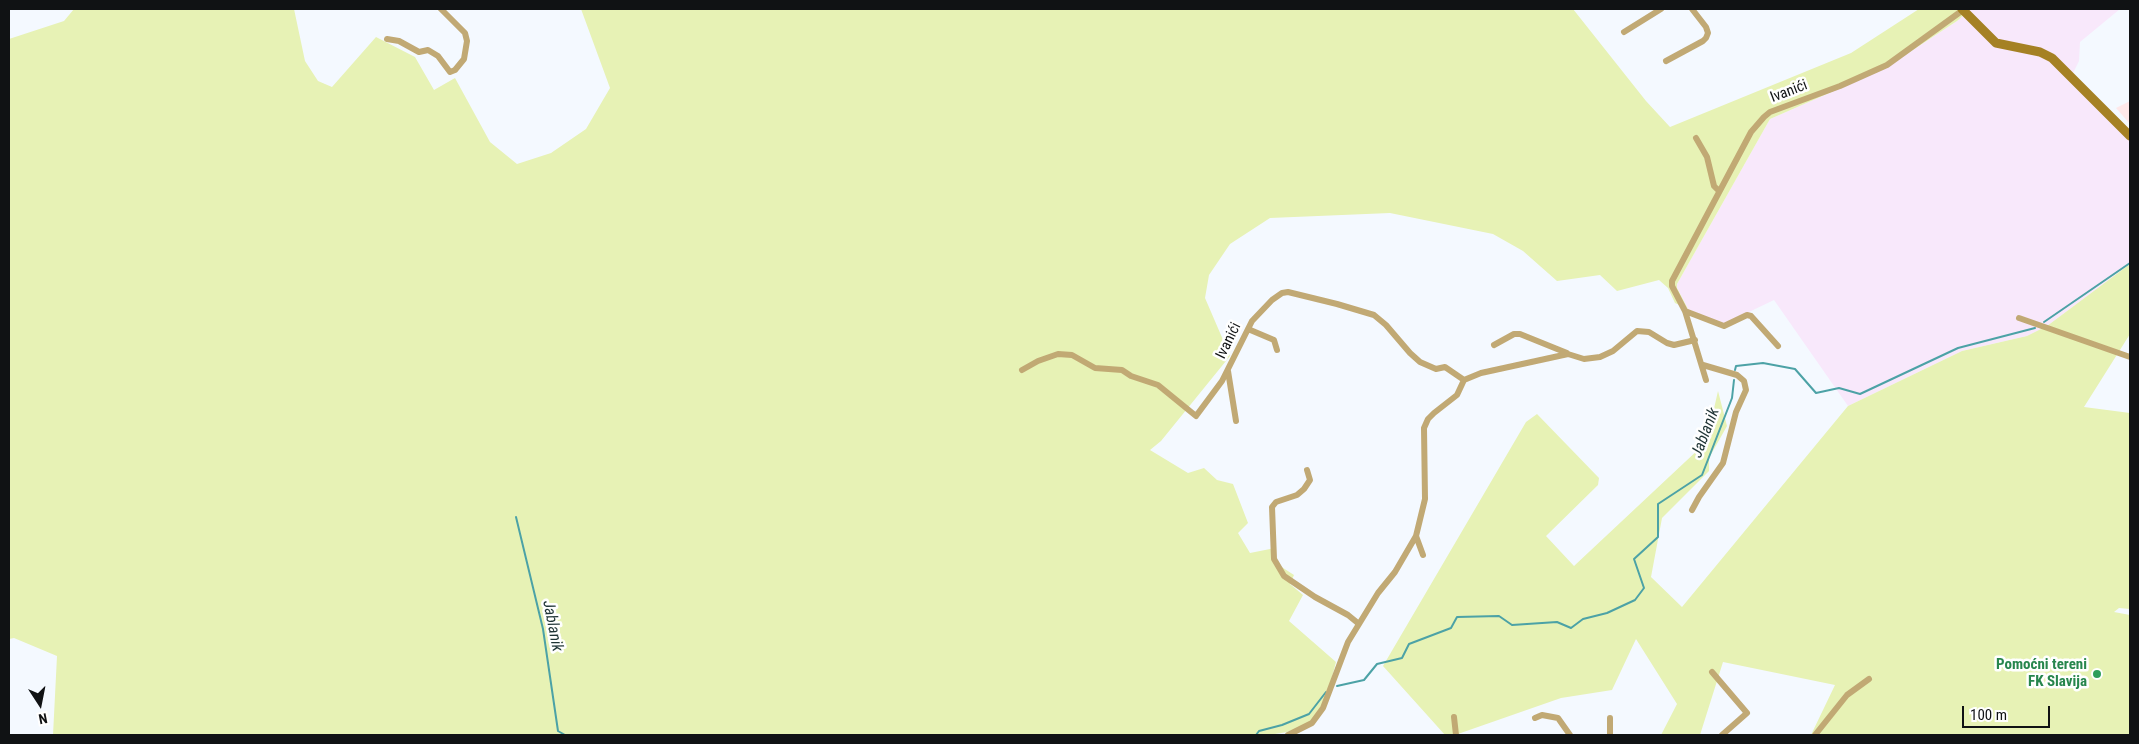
<!DOCTYPE html>
<html>
<head>
<meta charset="utf-8">
<style>
	body { margin:0 }
	#map { position:relative; width:2139px; height:744px; overflow:hidden; background:#f4f9ff; font-family:"Roboto Condensed",sans-serif }
	canvas { display:block }
	.frame { position:absolute; inset:0; border:10px solid #101214; pointer-events:none }
	.north { position:absolute; left:15px; top:679px; width:50px; height:50px; -webkit-text-stroke:4px #fff; paint-order:stroke; rotate:169deg; font-size:14px; font-weight:700; line-height:20px; text-align:center; color:#101214 }
	.north::after { content:''; display:block; margin:auto; width:18px; height:22px; background:#101214; clip-path:polygon(50% 0,100% 100%,50% 72%,0 100%) }
	.scale { position:absolute; left:1962px; top:706px; width:88px; height:22px; box-sizing:border-box; border:2px solid #101214; border-top:0; padding-left:6px; font-size:15px; line-height:18px; white-space:nowrap; color:#101214; -webkit-text-stroke:4px #fff; paint-order:stroke }
</style>
</head>
<body>
<div id="map">
<canvas width="2139" height="744"></canvas>
<div class="frame"></div>
<div class="north">N</div>
<div class="scale">100 m</div>
</div>
<script>
const c = document.querySelector('canvas').getContext('2d');
c.lineJoin = 'round';
function fillPath(path, color) { c.fillStyle = color; c.fill(path, 'evenodd'); }
const toPath = rows => new Path2D(rows.map(r => 'M' + r).join(''));
function stroke(path, color, width, dash) { c.strokeStyle = color; c.lineWidth = width; c.lineCap = dash ? 'butt' : 'round'; c.setLineDash(dash || []); c.stroke(path); }
function write(font, color, halo, rows, align = 'center') {
  c.font = font + ' "Roboto Condensed",sans-serif'; c.lineWidth = 5; c.setLineDash([]); c.textBaseline = 'middle'; c.strokeStyle = halo; c.fillStyle = color; for (const [text, x, y, turn = 0] of rows) {
    c.save(); c.translate(x, y); c.rotate((+turn || 0) * Math.PI / 180); c.textAlign = isNaN(turn) ? turn : align; if (halo) c.strokeText(text, 0, 0); c.fillText(text, 0, 0); c.restore();
  }
}
const commercial = toPath([
	[2130,101,2130,124,2116,108]
]);
const industrial = toPath([
	[1965,9,2120,9,2080,42,2079,61,2070,79,2130,137,2130,264,2047,326,2027,336,1962,351,1848,406,1774,300,1724,324,1688,309,1677,288,1677,284,1770,119,1884,69,1957,21,1967,12]
]);
const green = toPath([
	[74,9,294,9,305,61,318,81,332,87,376,37,415,57,434,90,455,78,490,142,517,164,551,153,586,129,610,88,581,9,1573,9,1646,101,1670,127,1851,53,1919,9,1965,9,1967,12,1957,21,1884,69,1770,119,1677,284,1677,288,1688,309,1675,303,1668,288,1659,280,1617,291,1600,275,1557,281,1523,251,1493,234,1390,213,1270,218,1230,244,1209,275,1205,298,1230,356,1161,441,1150,450,1188,473,1204,468,1217,480,1233,484,1248,523,1238,533,1250,553,1275,548,1277,564,1294,575,1290,584,1303,595,1289,621,1336,662,1327,696,1312,723,1287,732,1269,735,53,735,57,656,14,638,9,639,9,39,64,21],
	[2130,264,2130,334,2084,407,2130,413,2130,609,2119,608,2114,612,2130,615,2130,735,1811,735,1835,685,1723,662,1700,735,1661,735,1677,704,1636,639,1612,690,1561,698,1455,735,1445,735,1383,666,1526,422,1537,414,1599,478,1598,485,1546,536,1574,566,1701,447,1713,413,1718,391,1727,426,1709,458,1709,471,1662,518,1651,577,1682,607,1848,406,1962,351,2027,336,2047,326]
]);
const stream = toPath([
	[2044,322,2130,263],
	[1735,370,1736,366,1763,363,1795,369,1816,393,1839,388,1860,394,1958,348,2035,328],
	[516,517,543,629,558,731,565,735],
	[1337,686,1364,680,1377,664,1402,658,1409,644,1451,628,1457,617,1499,616,1512,625,1557,622,1571,628,1583,619,1607,613,1635,600,1644,588,1634,559,1658,537,1658,504,1702,475,1732,398,1734,380],
	[1256,735,1259,731,1282,725,1309,714,1326,692]
]);
const street = toPath([
	[1624,32,1661,9],
	[387,39,399,41,419,52,428,50,438,56,450,72,455,70,464,59,467,41,465,33,441,9],
	[1666,61,1703,41,1706,38,1708,33,1706,27,1692,9],
	[1696,138,1707,157,1714,186,1719,191],
	[1685,311,1724,326,1747,315,1751,316,1778,346],
	[2019,318,2130,357],
	[1248,329,1274,340,1277,350],
	[1494,345,1514,334,1520,334,1567,353],
	[1022,370,1038,361,1058,354,1072,355,1095,368,1122,370,1131,376,1158,385,1196,416,1222,381,1252,321,1272,300,1282,293,1288,292,1337,304,1374,315,1386,325,1410,353,1420,362,1436,369,1445,367,1464,380],
	[1228,371,1236,421],
	[1706,380,1685,311,1672,286,1672,281,1751,132,1764,117,1770,112,1840,86,1887,65,1963,10],
	[1307,470,1310,480,1304,489,1297,495,1276,502,1272,507,1274,559,1284,576,1315,597,1348,615,1359,624],
	[1692,510,1699,497,1723,463,1736,412,1746,390,1744,381,1737,375,1703,365],
	[1416,536,1423,555],
	[1712,672,1747,713,1722,735],
	[1454,717,1456,735],
	[1535,718,1542,715,1558,718,1570,735],
	[1288,735,1312,723,1323,708,1348,642,1378,593,1395,572,1416,536,1425,499,1424,428,1428,419,1434,413,1457,395,1464,380,1481,373,1568,354,1584,359,1600,357,1613,351,1637,331,1649,332,1667,343,1674,345,1695,340],
	[1610,735,1610,718],
	[1815,735,1847,695,1869,679]
]);
const secondary = toPath([
	[1962,9,1996,43,2040,52,2052,58,2130,136]
]);
const markers = [
	[2097,674,5,"#2e9e5b"]
];
const streetNames = [
	["Ivanići",1789,92,-21],
	["Ivanići",1229,341,-64]
];
const leisureNames = [
	["Pomoćni tereni",2087,665],
	["FK Slavija",2087,682]
];
const waterNames = [
	["Jablanik",1706,433,-69],
	["Jablanik",552,626,79]
];
fillPath(commercial, '#fee8ea');
fillPath(industrial, '#f8e8fb');
fillPath(green, '#e7f2b5');
stroke(stream, '#4ca2a6', 2);
stroke(street, '#c1a974', 6);
stroke(secondary, '#a58124', 9);
for (const [x, y, r, color] of markers) { const dot = new Path2D(); dot.arc(x, y, r, 0, 2 * Math.PI); c.fillStyle = color; c.fill(dot); stroke(dot, '#fff', 2); }
write('15px', '#101214', '#fff', streetNames);
write('bold 15px', '#27864d', '#fff', leisureNames, 'right');
write('italic 16px', '#1f3435', '#fff', waterNames);
</script>
</body>
</html>
